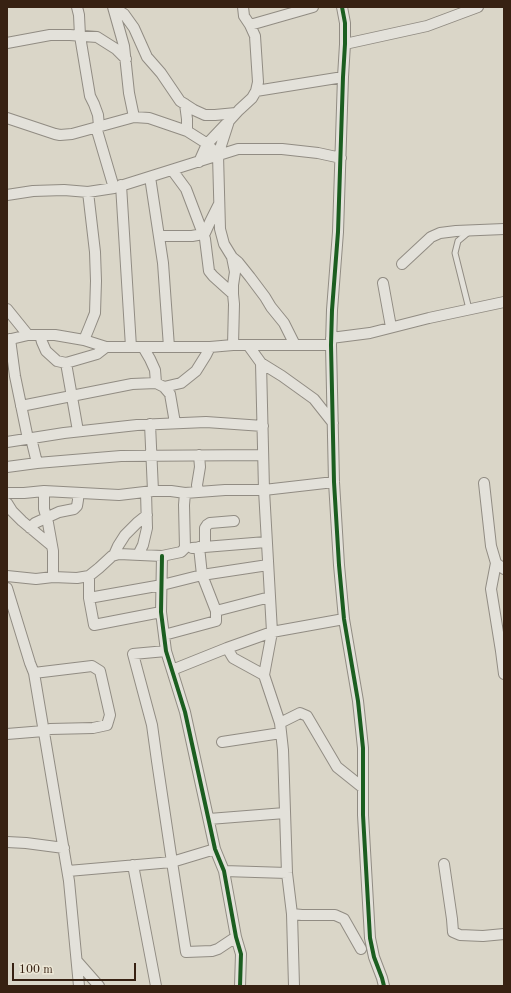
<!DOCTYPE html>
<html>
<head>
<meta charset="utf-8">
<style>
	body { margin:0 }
	#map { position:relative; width:511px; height:993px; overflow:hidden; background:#dad6c8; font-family:"Old Standard TT",serif }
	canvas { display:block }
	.frame { position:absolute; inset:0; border:8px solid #372112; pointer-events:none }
	.scale { position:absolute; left:12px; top:963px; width:124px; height:18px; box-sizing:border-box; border:2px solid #372112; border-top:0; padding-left:5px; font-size:12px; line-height:14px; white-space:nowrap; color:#372112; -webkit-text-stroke:3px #ece7d6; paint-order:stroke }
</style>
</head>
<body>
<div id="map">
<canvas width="511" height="993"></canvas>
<div class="frame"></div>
<div class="scale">100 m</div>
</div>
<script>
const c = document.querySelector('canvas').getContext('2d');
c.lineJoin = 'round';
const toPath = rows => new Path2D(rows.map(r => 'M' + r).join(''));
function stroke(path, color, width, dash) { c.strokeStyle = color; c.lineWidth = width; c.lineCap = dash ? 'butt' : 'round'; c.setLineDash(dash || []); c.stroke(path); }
const service = toPath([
	[469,309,455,253,458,241,470,231]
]);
const minor = toPath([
	[77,7,79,15,80,36,90,96,94,104,98,115,99,126],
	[113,7,124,46,129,93,134,117,149,118,187,131,206,143,218,155,220,229,224,244,232,257,235,272,233,285,233,294,234,304,233,345],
	[113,7,124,14,134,28,147,57,161,73,180,101,194,110,205,115,215,115,236,113],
	[342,7,345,23,345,44,343,77,338,232,332,310,331,345,334,482,339,565,344,619,358,701,363,748,363,815,370,938,374,957,382,978,384,986],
	[250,25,313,7],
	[7,43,50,35,70,35,97,37,116,49,126,59],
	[345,44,427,26,478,7],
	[256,91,343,77],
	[185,104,187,119,187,131],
	[7,118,55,134,60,135,72,134,134,117],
	[96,127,114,188],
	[218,155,229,121,239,110,252,98,256,91,258,82,255,36,250,25,244,16,243,7],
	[199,162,207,144,226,124],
	[172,170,186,189,205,239,209,271,213,276,233,294],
	[150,177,163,263,169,347],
	[121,185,131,347],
	[7,195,33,191,64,190,88,192,114,188,238,149,282,149,318,153,341,158],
	[159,236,192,236,203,234,205,233,210,222,219,204],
	[232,257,238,262,250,277,265,297,271,307,284,323,295,345],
	[402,264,431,237,440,233,456,231,504,229],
	[383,283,391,327],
	[7,309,28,335],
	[40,335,42,342,46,351,57,361,66,363,97,354,106,347],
	[331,338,370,333,429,318,504,302],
	[10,339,15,376,28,439],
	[7,340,28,335,55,335,84,340,106,347,210,347,233,345,331,345],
	[84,340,89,328,95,313,96,281,95,252,88,192],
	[248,345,261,363,264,490,272,632,264,675,280,723,283,750,287,873,292,914,302,915,335,915,344,919,361,949],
	[143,347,150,359,155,370,156,383],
	[66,363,78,431],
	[261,363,282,376,314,399,333,423],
	[164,387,181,383,196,371,206,355,210,347],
	[21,406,132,384,156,383,164,387,170,394,175,423],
	[150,424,153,491],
	[31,438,37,463],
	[7,442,64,433,137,425,206,422,263,426],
	[7,467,37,463,121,456,263,455],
	[484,483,491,546,496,563,504,569],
	[44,491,44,509,48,523,53,551,53,577],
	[198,492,197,485,200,467,199,455],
	[7,493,24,493,44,491,119,495,153,491,171,491,185,493,225,490,264,490,334,482],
	[7,503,12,511,22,521,52,546],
	[30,528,35,523,59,512,74,509,77,506,78,500,78,493],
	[199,547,202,575,268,565],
	[205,547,205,528,207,525,210,523,234,521],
	[192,548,266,542],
	[114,555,118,546,125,535,137,523,147,515],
	[138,555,143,545,147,528,146,492],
	[162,556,161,612,166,651,185,712,215,849,224,871,236,937,241,954,240,986],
	[496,563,491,589,501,651,504,674],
	[7,576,36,579,53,577,77,578,89,576,99,568,112,556,119,554,162,556,181,552,185,548,184,505,185,493],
	[89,576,89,598,162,585,202,575,216,611,270,597],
	[7,588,30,663,34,673,69,881,79,986],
	[89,598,94,625,161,612],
	[164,635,216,621,216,611],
	[227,648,233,658,264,675],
	[166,651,133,654,152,725,157,761,172,862,186,952,212,951,218,949,236,937],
	[172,670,227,648,272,632,344,619],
	[280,723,300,713,307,716,337,767,362,787],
	[7,734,44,731,50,729,93,728,107,725,110,715,100,671,92,666,34,673],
	[222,742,281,733],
	[209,819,285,813],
	[7,842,26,843,64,848],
	[444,864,452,919,453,932,460,935,483,936,504,934],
	[133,865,156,986],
	[68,871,172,862,215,849],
	[224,871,287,873],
	[292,914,294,986],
	[77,961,99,986]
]);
const cycleway = toPath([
	[342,7,345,23,345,44,343,77,338,232,332,310,331,345,334,482,339,565,344,619,358,701,363,748,363,815,370,938,374,957,382,978,384,986],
	[162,556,161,612,166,651,185,712,215,849,224,871,236,937,241,954,240,986]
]);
stroke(service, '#918c83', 7);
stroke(minor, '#918c83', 12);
stroke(service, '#e3e1da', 5);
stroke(minor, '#e3e1da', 10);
stroke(cycleway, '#1b5e20', 4);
</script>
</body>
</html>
